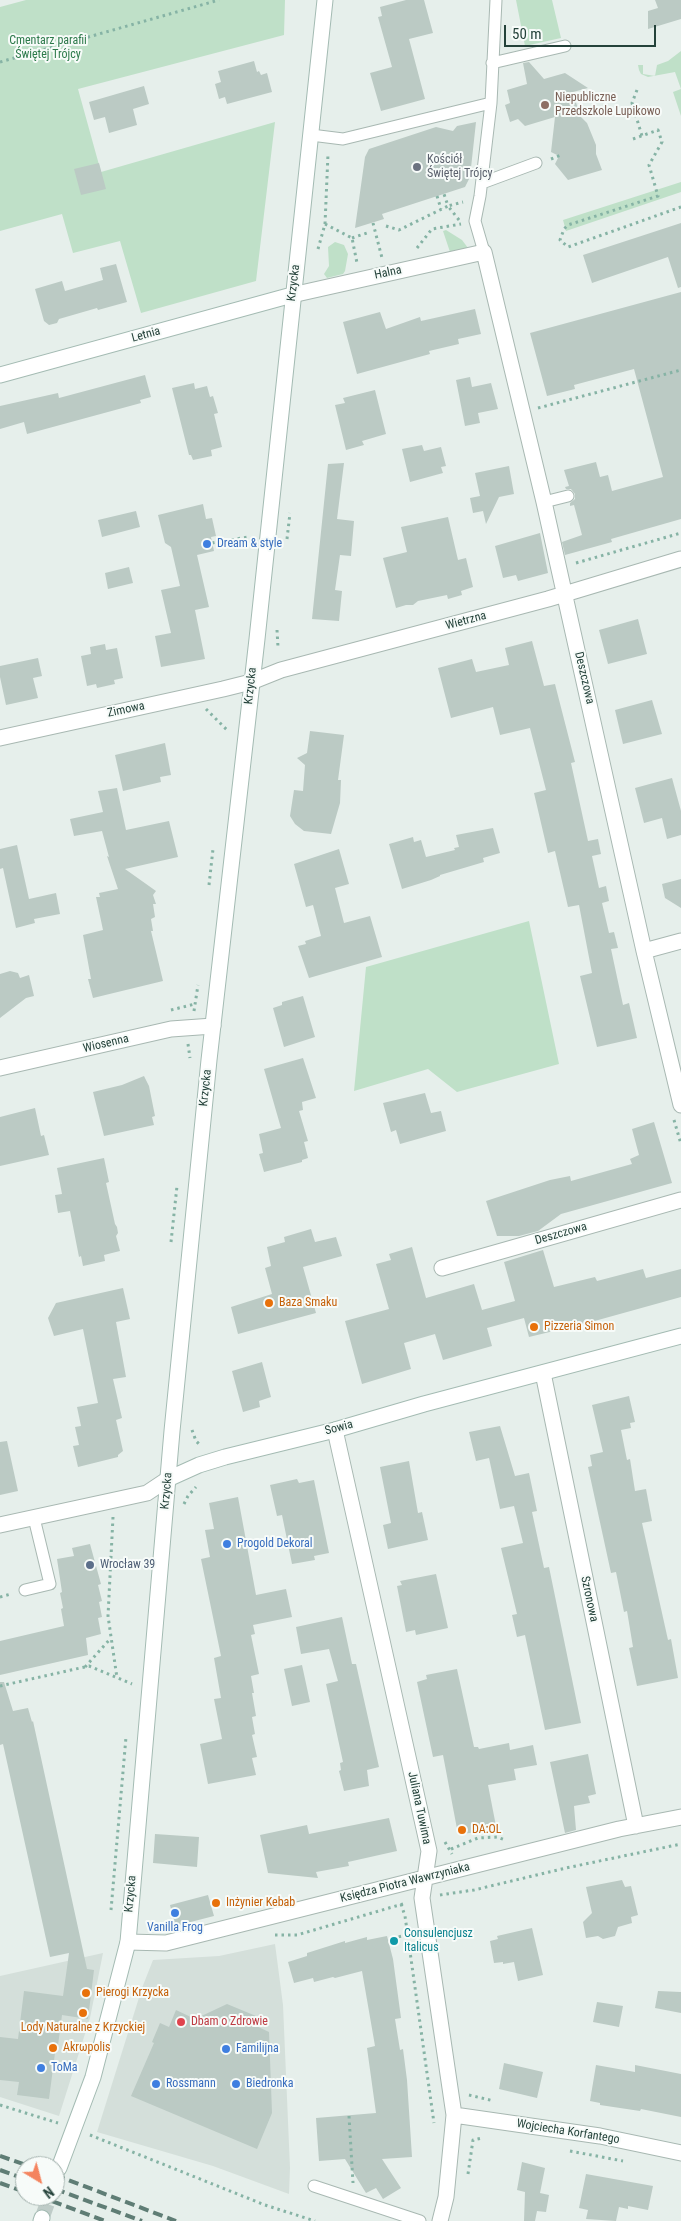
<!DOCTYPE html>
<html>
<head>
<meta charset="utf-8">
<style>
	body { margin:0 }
	#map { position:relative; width:681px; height:2221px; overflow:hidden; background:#e6efeb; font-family:"Roboto Condensed",sans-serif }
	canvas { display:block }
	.north { position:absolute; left:15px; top:2156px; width:50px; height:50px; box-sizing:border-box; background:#f7fbf9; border:1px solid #a3b1ad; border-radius:50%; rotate:143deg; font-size:14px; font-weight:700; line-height:20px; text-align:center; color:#24423a }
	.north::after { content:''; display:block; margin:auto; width:18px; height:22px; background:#f4845f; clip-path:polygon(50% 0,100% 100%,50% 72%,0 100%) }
	.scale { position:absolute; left:504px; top:25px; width:152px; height:22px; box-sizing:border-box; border:2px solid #24423a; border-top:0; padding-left:6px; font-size:15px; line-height:18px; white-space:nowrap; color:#24423a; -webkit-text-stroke:4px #f7fbf9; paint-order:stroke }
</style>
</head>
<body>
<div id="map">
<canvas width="681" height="2221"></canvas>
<div class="north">N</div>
<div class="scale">50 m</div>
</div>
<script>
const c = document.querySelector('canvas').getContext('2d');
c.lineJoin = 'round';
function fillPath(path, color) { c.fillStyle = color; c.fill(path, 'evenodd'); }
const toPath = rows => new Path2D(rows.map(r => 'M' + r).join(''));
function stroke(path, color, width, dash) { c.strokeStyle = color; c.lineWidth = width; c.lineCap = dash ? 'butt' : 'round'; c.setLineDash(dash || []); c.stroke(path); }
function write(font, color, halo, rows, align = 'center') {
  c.font = font + ' "Roboto Condensed",sans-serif'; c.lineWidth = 4; c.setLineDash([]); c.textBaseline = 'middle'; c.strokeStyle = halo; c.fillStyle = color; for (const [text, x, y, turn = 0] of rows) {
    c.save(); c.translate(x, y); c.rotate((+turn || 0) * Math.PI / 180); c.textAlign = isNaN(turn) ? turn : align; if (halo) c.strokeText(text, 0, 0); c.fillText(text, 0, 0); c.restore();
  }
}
const built = toPath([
	[275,1944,283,2005,290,2168,289,2194,213,2166,97,2132,142,1988,153,1960,219,1956],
	[103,1953,90,2018,59,2116,0,2097,0,1976]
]);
const green = toPath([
	[26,0,285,0,284,35,78,89,101,172,275,122,256,281,141,313,120,241,73,253,62,214,0,231,0,7],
	[516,0,552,0,561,38,525,46],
	[681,51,681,89,675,72,648,77,641,74,639,70,638,65,643,65,643,74,655,76,657,65,668,61],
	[681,89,681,116,673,92],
	[681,182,681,192,566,231,563,220],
	[446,230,462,240,468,248,450,252,443,231],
	[335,242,344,245,348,254,345,271,343,274,327,278,324,274,329,266,328,247],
	[529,921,559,1064,457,1092,428,1069,354,1091,366,967]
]);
const building = toPath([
	[406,0,424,0,433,33,409,39,425,99,381,111,370,73,392,67,378,17,382,16,380,7],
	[655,0,681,0,681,19,648,29,648,11,658,8],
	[254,61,257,72,259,71,261,75,267,73,272,92,227,104,225,97,219,99,215,84,221,82,218,71],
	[529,62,544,79,565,73,588,88,573,92,580,116,587,123,596,145,596,154,602,170,568,180,555,164,559,156,551,152,555,117,525,126,518,119,510,122,505,105,510,103,507,90,527,84,523,63],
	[144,86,149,104,133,109,137,125,109,133,105,117,94,120,89,102],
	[476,122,470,177,465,187,382,214,384,219,355,228,365,157,369,149,436,127,453,131,457,126],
	[99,163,106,189,81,195,74,169],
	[681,223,681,287,678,288,668,257,592,283,583,255],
	[116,264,127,302,98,310,97,308,59,319,57,323,49,325,44,321,35,289,62,281,65,291,103,280,100,268],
	[681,292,681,519,611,539,612,542,565,555,562,542,582,535,574,505,570,506,570,503,575,499,575,494,571,489,566,489,565,487,569,486,564,470,596,462,600,477,608,475,612,491,663,477,634,369,574,385,575,389,547,396,530,333],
	[475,309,481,334,458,339,459,344,429,351,430,354,357,374,343,322,380,312,386,329,420,317,421,321],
	[145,375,151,397,140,400,141,403,27,434,24,422,0,429,0,406,58,393,59,398],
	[470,377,472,387,491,383,498,409,478,413,480,423,465,426,456,380],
	[194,383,195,389,207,386,210,397,213,396,218,413,214,414,222,447,211,450,212,456,193,460,191,455,189,455,172,388],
	[375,390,386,434,362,441,364,445,346,450,335,405,345,403,343,398],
	[422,445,424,451,441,447,446,466,441,467,443,473,410,482,402,449],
	[344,463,337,519,354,521,351,556,340,555,335,590,342,591,339,621,312,619,328,464],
	[509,466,514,494,499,497,486,524,483,511,473,513,470,498,480,496,475,473],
	[203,504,206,519,212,518,216,536,211,537,214,551,197,555,209,607,195,610,205,659,161,667,155,636,171,633,161,590,180,586,171,547,165,543,158,515],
	[136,511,140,527,102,537,98,520],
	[448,517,458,560,466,558,473,587,461,591,462,595,448,599,447,595,418,601,413,605,406,605,396,608,383,558,407,552,401,527],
	[540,533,548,573,518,581,516,575,503,578,495,546],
	[129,567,133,583,108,589,105,573],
	[638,619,647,654,608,664,599,630],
	[532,641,544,686,555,684,556,688,575,762,571,763,588,841,598,839,601,854,592,856,599,888,606,886,609,901,602,903,609,933,614,932,618,948,611,949,623,1005,629,1003,637,1038,597,1047,580,976,592,973,579,905,568,907,555,851,548,853,534,793,546,790,530,728,500,735,493,707,451,718,438,668,472,659,476,672,509,665,505,648],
	[105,644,106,650,117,648,123,678,114,680,115,684,97,688,96,684,87,686,81,656,91,654,90,647],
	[38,658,42,676,33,678,38,698,6,705,0,677,0,666],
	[652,700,662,734,623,744,615,710],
	[310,731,344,735,338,780,341,780,340,803,331,834,304,831,295,824,290,816,294,790,303,791,305,765,297,758,307,753],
	[165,743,171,775,160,777,161,782,123,791,115,755],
	[672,778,681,811,681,835,667,839,662,818,644,823,635,788],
	[117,788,126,830,169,821,178,857,125,869,156,891,153,895,156,904,153,904,155,917,151,919,153,931,151,931,163,981,93,998,88,979,91,979,83,935,103,930,96,897,100,897,99,893,118,889,107,856,109,857,102,831,74,836,70,819,103,812,98,791],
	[493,828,500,853,483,858,484,862,440,875,440,876,431,880,402,889,389,844,413,837,414,842,421,840,426,857,455,850,454,848,459,847,456,835],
	[17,845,29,899,56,893,60,914,34,919,35,923,16,928,3,868,0,869,0,849],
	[339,849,349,884,335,888,344,923,370,916,382,957,309,978,298,946,306,944,305,941,321,936,313,905,306,907,294,864],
	[681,879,681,908,665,898,662,884],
	[10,971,18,973,20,978,29,975,34,996,26,998,0,1018,0,974],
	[303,996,315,1037,284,1047,273,1008,282,1005,282,1002],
	[303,1058,316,1098,302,1102,303,1110,299,1111,308,1141,304,1142,308,1158,302,1160,302,1162,264,1172,259,1154,263,1153,259,1134,281,1128,264,1069],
	[144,1076,149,1086,155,1116,152,1117,154,1125,104,1136,93,1092,122,1085],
	[425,1093,431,1113,441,1111,446,1131,400,1144,396,1130,391,1132,383,1103],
	[35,1108,41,1136,44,1135,49,1155,0,1166,0,1117],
	[654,1122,672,1183,561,1214,538,1231,519,1236,497,1236,486,1201,550,1180,570,1176,571,1181,632,1164,630,1159,639,1155,632,1129],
	[104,1158,109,1182,106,1183,115,1224,117,1227,118,1233,116,1236,120,1251,104,1255,105,1261,83,1266,81,1256,79,1257,70,1211,58,1213,55,1195,62,1194,57,1168],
	[311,1229,315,1242,336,1237,342,1256,303,1267,316,1313,238,1334,231,1307,272,1294,265,1268,271,1266,267,1247,285,1242,284,1237],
	[412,1247,426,1298,474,1284,482,1310,515,1301,504,1262,543,1250,554,1287,595,1277,597,1281,643,1269,646,1278,681,1269,681,1297,591,1322,529,1337,524,1318,487,1328,492,1346,443,1360,435,1334,404,1343,411,1369,362,1384,345,1321,389,1309,376,1264,391,1260,389,1254],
	[123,1288,130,1319,116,1322,126,1377,113,1379,122,1418,116,1420,123,1451,118,1455,118,1457,78,1467,73,1446,79,1445,75,1427,81,1426,77,1407,98,1403,83,1329,54,1336,48,1318,56,1303],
	[262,1362,271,1397,259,1401,260,1407,243,1412,232,1371],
	[629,1396,635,1422,630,1423,631,1428,621,1430,627,1460,630,1459,635,1491,646,1489,652,1521,642,1523,668,1640,671,1639,678,1678,637,1686,629,1648,633,1647,627,1611,624,1612,616,1572,611,1573,588,1467,592,1466,590,1455,603,1452,592,1405],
	[500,1426,515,1476,529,1473,537,1511,532,1512,544,1568,549,1567,581,1723,545,1730,525,1635,517,1637,512,1615,517,1614,501,1548,523,1543,514,1506,500,1509,489,1458,476,1461,469,1432],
	[7,1441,18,1491,0,1495,0,1442],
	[409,1461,418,1513,422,1512,428,1540,388,1549,383,1525,391,1523,380,1467],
	[297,1479,299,1483,314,1480,329,1553,314,1556,315,1560,292,1564,282,1515,277,1516,270,1485],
	[238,1497,256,1595,286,1589,292,1617,253,1625,255,1634,251,1635,259,1674,251,1676,254,1693,252,1693,256,1716,252,1717,255,1734,252,1735,257,1757,252,1758,256,1775,208,1784,200,1744,222,1739,214,1699,221,1698,214,1658,221,1656,201,1559,210,1557,205,1530,214,1529,209,1503],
	[90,1544,101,1584,98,1585,102,1601,99,1602,102,1617,98,1618,101,1634,86,1638,88,1655,0,1675,0,1641,64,1626,61,1609,63,1608,60,1593,62,1592,57,1559,74,1556,72,1548],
	[436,1574,448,1628,416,1635,415,1630,406,1632,397,1586,402,1585,400,1581],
	[342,1617,352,1664,356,1664,379,1767,367,1770,369,1786,344,1791,339,1771,341,1770,340,1763,343,1762,326,1684,338,1681,329,1649,301,1654,296,1627],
	[302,1665,310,1702,292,1706,284,1669],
	[457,1669,474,1747,478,1747,479,1749,509,1743,510,1750,533,1745,537,1765,514,1769,516,1780,488,1785,496,1826,470,1833,458,1834,443,1755,433,1757,417,1682,427,1679,426,1675],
	[0,1682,4,1682,13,1711,28,1708,32,1722,33,1721,87,1969,94,1970,88,2019,62,2015,57,2053,55,2053,49,2099,17,2095,19,2082,0,2080,0,2037,18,2039,24,1991,63,1996,69,1953,50,1957,3,1744,0,1745],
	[588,1754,596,1794,588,1796,590,1803,574,1806,576,1830,565,1833,550,1762],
	[389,1818,397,1851,348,1862,349,1866,316,1872,318,1878,268,1873,260,1835,307,1825,309,1834],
	[155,1834,199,1837,197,1867,153,1863],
	[622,1880,625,1887,631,1886,638,1915,631,1917,632,1923,618,1927,615,1936,603,1939,598,1936,586,1938,583,1922,592,1913,586,1887],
	[208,1895,214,1916,175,1926,170,1905],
	[532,1928,543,1975,518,1981,514,1962,503,1964,503,1962,494,1963,490,1941,498,1939,497,1936],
	[387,1936,393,1959,401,2018,395,2019,400,2050,403,2049,407,2080,412,2157,382,2159,401,2188,383,2199,376,2188,366,2193,345,2159,319,2161,316,2118,376,2113,367,2048,375,2046,362,1971,335,1978,333,1977,314,1982,313,1978,294,1983,288,1962,307,1956,307,1953,345,1941,345,1943,367,1937,367,1940],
	[658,1991,681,1992,681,2013,655,2008],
	[597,2002,623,2006,619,2027,593,2022],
	[227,2004,256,2016,252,2024,269,2032,272,2113,257,2149,131,2096,154,2043,152,2042,160,2023,169,2027,176,2010,195,2019],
	[504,2063,543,2072,537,2098,499,2089],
	[596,2065,635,2072,635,2065,681,2074,681,2117,641,2109,640,2111,600,2105,600,2103,590,2101],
	[522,2162,545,2168,540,2193,549,2195,546,2212,537,2211,535,2221,524,2221,525,2192,517,2190],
	[586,2174,653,2186,648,2210,628,2206,628,2209,619,2207,616,2221,586,2219,588,2210,579,2208]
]);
const secondaryTunnel = toPath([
	[55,2181,59,2168],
	[42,2218,50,2196]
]);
const path = toPath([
	[0,62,219,0],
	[637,90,632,103,642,136],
	[633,139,658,130,662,142,649,165,658,196,568,225,564,229,560,240,568,247,681,207],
	[551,159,561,155],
	[437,196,441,209],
	[459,220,448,206,463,202],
	[373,223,382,258],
	[325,224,352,238,357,263],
	[386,226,399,230,448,206,444,194],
	[352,238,367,233],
	[417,248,432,229,461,224],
	[318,249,325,224,328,154],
	[538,408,681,370],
	[287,539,290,513],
	[212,543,248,537],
	[576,563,681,533],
	[277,630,278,647],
	[206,709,227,730],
	[209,885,213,849],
	[171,1010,195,1004],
	[194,1011,198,985],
	[188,1044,190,1058],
	[674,1120,681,1144],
	[171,1242,177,1186],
	[192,1430,196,1441,201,1446],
	[184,1504,188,1496,196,1487],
	[113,1517,108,1616,117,1678],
	[0,1597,11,1594],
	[85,1667,111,1638],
	[0,1686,89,1666,132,1684],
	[445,1842,452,1854],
	[451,1849,478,1838,497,1837,505,1840],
	[440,1895,474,1890,566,1868,681,1844],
	[401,1904,405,1916,434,2123],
	[111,1910,126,1737],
	[275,1935,297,1935,406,1903],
	[390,1942,389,1939,407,1935],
	[469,2095,494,2101],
	[0,2105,58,2123],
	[349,2116,353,2183],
	[90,2135,265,2205,315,2221],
	[570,2151,623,2161],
	[468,2174,473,2140,482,2138]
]);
const lane = toPath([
	[492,63,565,46],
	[491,103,496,0],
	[311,135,343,139,491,103,480,196,475,221,484,252],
	[482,183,536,163],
	[544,502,568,496],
	[25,1590,50,1584,34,1518],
	[314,2186,420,2221]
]);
const street = toPath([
	[292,295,484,252,544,502,644,951,681,1105],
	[0,738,223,689,251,682,281,670,548,599,681,559],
	[644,951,681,941],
	[0,1068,171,1029,213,1026],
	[442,1268,681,1200],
	[543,1373,636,1826],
	[335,1430,429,1851,422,1898,454,2115,446,2197,440,2221],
	[0,1525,147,1493,168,1479],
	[128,1942,166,1943,619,1829,681,1817],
	[454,2115,600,2136,681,2153]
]);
const secondary = toPath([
	[0,375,292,295],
	[168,1479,199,1465,225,1457,335,1430,424,1404,681,1336],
	[59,2168,93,2077,128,1942,172,1431,209,1060,257,639,325,0],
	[41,2221,42,2218]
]);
const rail = toPath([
	[0,2156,29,2166],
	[0,2170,25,2179],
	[55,2175,176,2221],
	[0,2183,25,2192],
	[55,2189,142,2221],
	[38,2196,105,2221]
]);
const markers = [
	[545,105,5,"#8d6e63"],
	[417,167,5,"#6b7280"],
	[207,544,5,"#3f7fe0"],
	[269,1303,5,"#e8710a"],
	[534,1327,5,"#e8710a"],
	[227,1544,5,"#3f7fe0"],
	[90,1565,5,"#5c6f8a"],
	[462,1830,5,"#e8710a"],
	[216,1903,5,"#e8710a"],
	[175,1913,5,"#3f7fe0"],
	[394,1941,5,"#0f9aa8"],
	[86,1993,5,"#e8710a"],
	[83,2013,5,"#e8710a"],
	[181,2022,5,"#e0444e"],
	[53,2048,5,"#e8710a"],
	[226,2049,5,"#3f7fe0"],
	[41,2068,5,"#3f7fe0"],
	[156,2084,5,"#3f7fe0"],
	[236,2084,5,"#3f7fe0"]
];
const parkNames = [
	["Cmentarz parafii",48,41],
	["Świętej Trójcy",48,55]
];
const educationNames = [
	["Niepubliczne",555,98],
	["Przedszkole Lupikowo",555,112]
];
const worshipNames = [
	["Kościół",427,160],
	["Świętej Trójcy",427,174]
];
const streetNames = [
	["Halna",388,273,-12],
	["Krzycka",294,283,-83],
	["Letnia",146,335,-15],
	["Wietrzna",466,621,-15],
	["Deszczowa",584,678,77],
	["Krzycka",251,686,-84],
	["Zimowa",126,710,-12],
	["Wiosenna",106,1044,-13],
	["Krzycka",206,1088,-84],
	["Deszczowa",561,1234,-16],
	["Sowia",339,1428,-15],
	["Krzycka",167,1491,-85],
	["Szronowa",589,1599,78],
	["Juliana Tuwima",419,1808,78],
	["Księdza Piotra Wawrzyniaka",405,1883,-14],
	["Krzycka",131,1894,-85],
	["Wojciecha Korfantego",568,2132,9]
];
const shopNames = [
	["Dream & style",217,544],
	["Progold Dekoral",237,1544],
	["Vanilla Frog",175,1928,"center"],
	["Familijna",236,2049],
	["ToMa",51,2068],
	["Rossmann",166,2084],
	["Biedronka",246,2084]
];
const foodNames = [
	["Baza Smaku",279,1303],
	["Pizzeria Simon",544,1327],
	["DA:OL",472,1830],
	["Inżynier Kebab",226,1903],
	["Pierogi Krzycka",96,1993],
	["Lody Naturalne z Krzyckiej",83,2028,"center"],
	["Akrωpolis",63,2048]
];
const serviceNames = [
	["Wrocław 39",100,1565]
];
const cultureNames = [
	["Consulencjusz",404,1934],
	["Italicus",404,1948]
];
const healthNames = [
	["Dbam o Zdrowie",191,2022]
];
fillPath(built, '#d4dfda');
fillPath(green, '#bfe0c8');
fillPath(building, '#bbcac4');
stroke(secondaryTunnel, '#bfccc8', 15, [15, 8]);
stroke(lane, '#a8b8b2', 13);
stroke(street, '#a8b8b2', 17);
stroke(secondary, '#a4bbb3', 17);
stroke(path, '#86b3a5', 3, [2.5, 4]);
stroke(lane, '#fff', 11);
stroke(street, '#fff', 15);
stroke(secondary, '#fff', 15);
stroke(rail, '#5f7d75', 4, [10, 5]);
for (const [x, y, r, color] of markers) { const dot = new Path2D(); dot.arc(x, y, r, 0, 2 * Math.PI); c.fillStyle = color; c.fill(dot); stroke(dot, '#f7fbf9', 2); }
write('12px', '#2d7a4b', '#f7fbf9', parkNames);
write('12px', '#785e54', '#f7fbf9', educationNames, 'left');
write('12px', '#5b616d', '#f7fbf9', worshipNames, 'left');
write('12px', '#24423a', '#f7fbf9', streetNames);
write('12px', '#366cbe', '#f7fbf9', shopNames, 'left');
write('12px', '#c56008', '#f7fbf9', foodNames, 'left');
write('12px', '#4e5e75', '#f7fbf9', serviceNames, 'left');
write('12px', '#0d838f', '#f7fbf9', cultureNames, 'left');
write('12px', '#be3a42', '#f7fbf9', healthNames, 'left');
</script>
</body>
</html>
